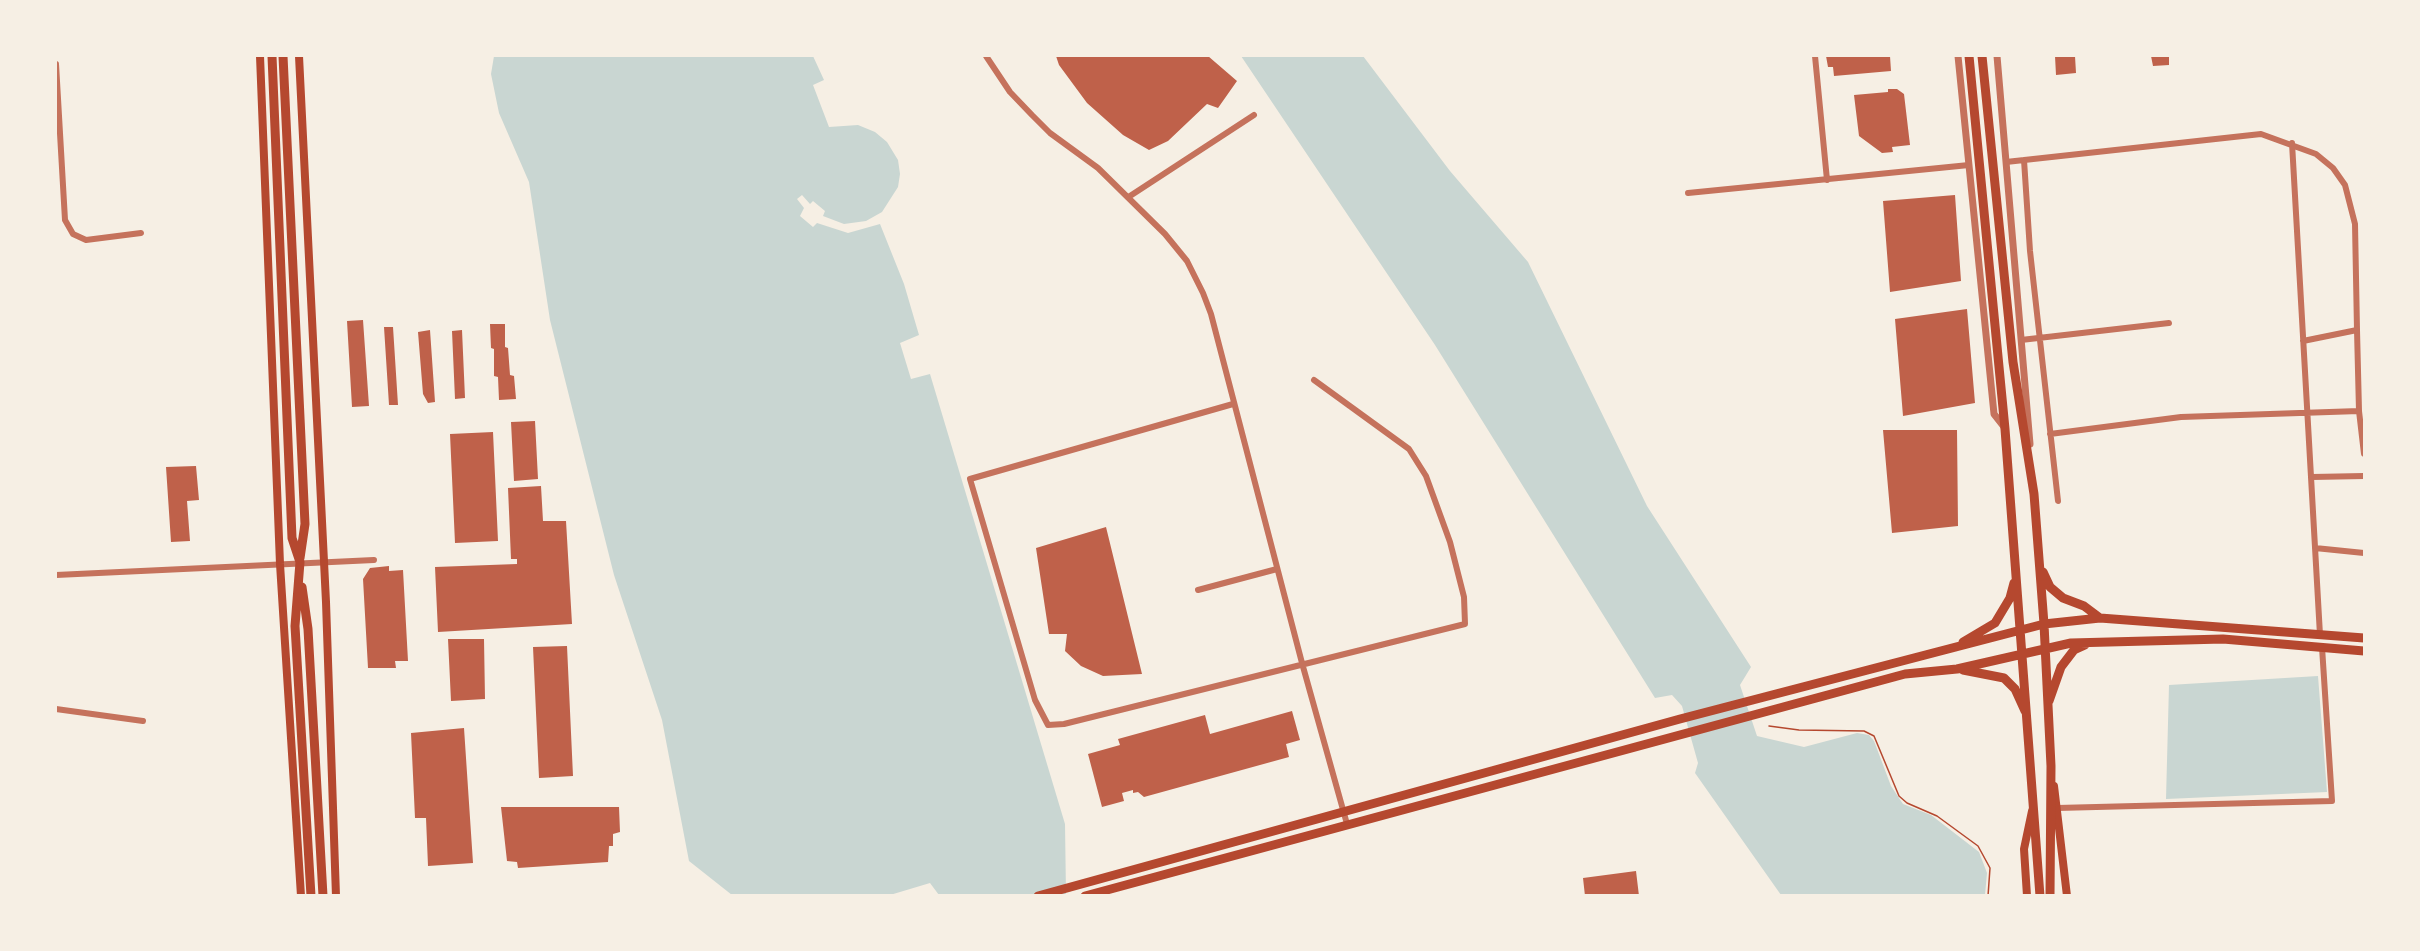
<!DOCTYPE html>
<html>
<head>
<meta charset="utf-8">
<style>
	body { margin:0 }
	#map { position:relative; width:2420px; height:951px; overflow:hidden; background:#f6efe4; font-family:Lato,sans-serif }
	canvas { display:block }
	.frame { position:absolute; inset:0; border:57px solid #f6efe4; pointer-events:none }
</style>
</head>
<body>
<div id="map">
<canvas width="2420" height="951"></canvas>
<div class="frame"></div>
</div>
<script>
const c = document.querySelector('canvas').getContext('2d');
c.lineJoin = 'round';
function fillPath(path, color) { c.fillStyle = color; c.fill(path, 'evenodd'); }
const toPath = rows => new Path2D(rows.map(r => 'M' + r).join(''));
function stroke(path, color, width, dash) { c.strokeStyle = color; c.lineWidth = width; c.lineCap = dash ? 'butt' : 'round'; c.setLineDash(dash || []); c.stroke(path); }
const water = toPath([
	[494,56,813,56,824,80,813,85,829,127,858,125,875,132,887,142,898,160,900,174,898,187,882,212,866,221,844,224,823,216,825,211,813,201,810,204,802,195,797,199,804,208,800,216,813,227,817,223,848,233,880,224,904,284,919,335,900,343,911,379,930,374,1065,824,1066,895,939,895,930,883,890,895,732,895,689,861,662,720,614,575,550,320,529,182,499,113,491,74],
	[1241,56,1363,56,1450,171,1528,262,1647,506,1751,667,1740,685,1757,736,1804,747,1857,733,1869,735,1874,741,1891,786,1903,804,1931,815,1979,852,1987,873,1985,895,1781,895,1695,773,1698,763,1682,706,1672,695,1655,698,1435,345],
	[2318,676,2327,792,2166,799,2169,685]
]);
const building = toPath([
	[1056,56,1208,56,1237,81,1218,108,1207,104,1168,141,1149,150,1123,135,1087,103,1059,65],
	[1826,56,1890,56,1891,71,1834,76,1833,67,1828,67],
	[2055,56,2075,56,2076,73,2056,75],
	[2151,56,2169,56,2169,65,2153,66],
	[1888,89,1897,89,1904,94,1910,145,1892,147,1893,152,1882,153,1859,136,1854,95,1888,92],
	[1955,195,1961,281,1890,292,1883,201],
	[1967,309,1975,403,1903,416,1895,319],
	[363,320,369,406,352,407,347,321],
	[490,324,505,324,505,347,508,348,510,375,514,376,516,399,499,400,498,377,494,376,494,349,491,348],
	[384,327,393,327,398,405,389,405],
	[430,330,435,402,428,403,423,394,418,332],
	[462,330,465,398,455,399,452,331],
	[535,421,538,479,514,481,511,422],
	[1883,430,1957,430,1958,526,1892,533],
	[493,432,498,541,455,543,450,434],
	[196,466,199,500,187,501,190,541,171,542,166,467],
	[541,486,543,521,566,521,572,624,438,632,435,567,517,564,517,559,511,559,508,488],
	[1106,527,1142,674,1103,676,1081,666,1065,651,1067,634,1049,634,1036,548],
	[389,566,389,571,403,570,408,661,395,661,396,668,368,668,363,579,370,568],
	[448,639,484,639,485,699,451,701],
	[567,646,573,776,539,778,533,647],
	[1292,711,1300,740,1286,744,1289,757,1144,797,1138,792,1133,793,1133,790,1122,793,1124,801,1102,807,1088,754,1120,745,1118,739,1205,715,1210,734],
	[464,728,473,863,428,866,426,818,415,818,411,733],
	[501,807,619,807,620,832,613,834,613,846,609,846,608,862,518,868,517,862,507,861],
	[1636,871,1639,896,1585,896,1583,878]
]);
const path = toPath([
	[1769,726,1799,730,1864,731,1874,736,1899,796,1907,803,1937,816,1978,846,1990,868,1988,896]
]);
const minor = toPath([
	[986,56,1010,92,1032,115,1050,133,1098,168,1165,234,1187,261,1203,293,1211,314,1302,663,1347,824],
	[1815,56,1827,180],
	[56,64,65,220,73,234,86,240,141,233],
	[2292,143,2320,635],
	[2024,160,2030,251,2058,501],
	[2006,162,2261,134,2316,154,2333,168,2345,185,2355,224,2357,330,2303,341],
	[1688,193,1969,165],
	[1130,196,1254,115],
	[2357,330,2359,411,2364,454],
	[2021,340,2169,323],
	[1233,404,970,479,1035,700,1048,725,1064,724,1465,624,1464,597,1450,542,1426,476,1409,449,1314,380],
	[2050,434,2181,417,2359,411],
	[2312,477,2364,476],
	[2315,548,2364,553],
	[56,575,374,560],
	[1198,590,1277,569],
	[56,709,143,721],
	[2057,808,2332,801,2322,647]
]);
const tertiary = toPath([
	[1958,56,1994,414,2005,428],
	[1997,56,2030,444]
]);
const secondary = toPath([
	[260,56,280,564,301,896],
	[299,56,326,602,336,896],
	[2054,786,2067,896],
	[2027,896,2024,849,2032,811]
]);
const primary = toPath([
	[272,56,292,538,300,562,295,626,311,896],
	[283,56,305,524,300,558],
	[1969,56,2005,429,2040,896],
	[1982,56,2013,362,2034,494,2044,624,2051,766,2050,896],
	[2043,572,2050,587,2063,598,2084,606,2100,618],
	[302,587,308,629,323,896],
	[1963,642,1995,623,2010,598,2014,583],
	[1963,670,2004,678,2015,689,2025,711],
	[2049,701,2061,667,2074,650,2085,645],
	[1038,896,1680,719,2044,624,2100,618,2364,638],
	[1085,896,1905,674,1957,669,2071,643,2223,639,2364,651]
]);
fillPath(water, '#c9d6d2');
fillPath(building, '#bf614a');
stroke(path, '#b5482f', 1.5);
stroke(minor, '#c5725c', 6);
stroke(tertiary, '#c5725c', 7);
stroke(secondary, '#b5482f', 8);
stroke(primary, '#b5482f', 9);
</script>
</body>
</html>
